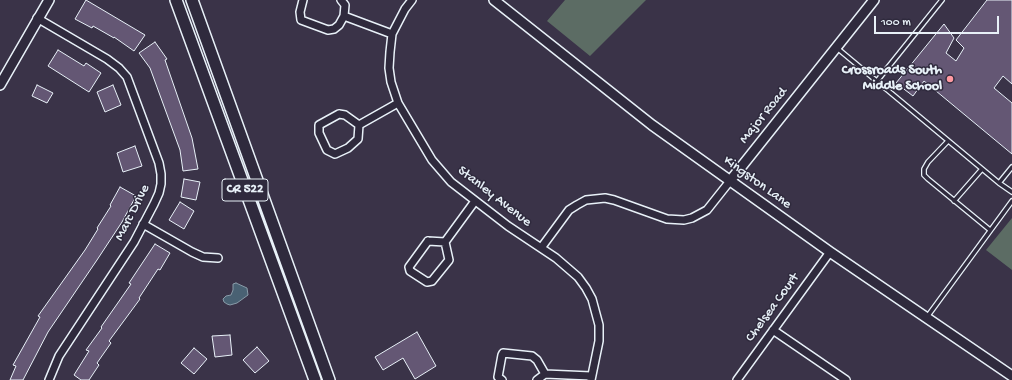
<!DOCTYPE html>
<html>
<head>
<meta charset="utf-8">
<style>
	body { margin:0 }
	#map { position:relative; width:1012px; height:380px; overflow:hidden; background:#3a3348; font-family:"Gochi Hand",sans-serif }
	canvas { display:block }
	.scale { position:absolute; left:874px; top:16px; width:125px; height:18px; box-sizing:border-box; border:2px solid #e8f1f8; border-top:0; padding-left:5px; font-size:12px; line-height:14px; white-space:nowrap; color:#e8f1f8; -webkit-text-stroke:3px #2f2a3d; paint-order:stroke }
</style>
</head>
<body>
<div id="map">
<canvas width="1012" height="380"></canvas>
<div class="scale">100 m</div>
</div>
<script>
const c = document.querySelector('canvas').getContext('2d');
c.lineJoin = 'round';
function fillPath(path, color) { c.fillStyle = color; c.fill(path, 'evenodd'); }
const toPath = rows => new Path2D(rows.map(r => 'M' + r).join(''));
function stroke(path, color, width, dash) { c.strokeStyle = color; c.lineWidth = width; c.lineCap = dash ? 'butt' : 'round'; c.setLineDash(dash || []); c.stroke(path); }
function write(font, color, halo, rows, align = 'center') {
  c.font = font + ' "Gochi Hand",sans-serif'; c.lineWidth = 3; c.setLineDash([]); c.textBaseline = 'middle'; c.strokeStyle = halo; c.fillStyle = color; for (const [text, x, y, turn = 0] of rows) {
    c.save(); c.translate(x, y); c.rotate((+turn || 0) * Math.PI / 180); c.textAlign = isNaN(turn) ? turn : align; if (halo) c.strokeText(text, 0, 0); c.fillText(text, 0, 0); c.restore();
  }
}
const green = toPath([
	[565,0,646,0,590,56,547,21],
	[1012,218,1012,270,986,250]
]);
const water = toPath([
	[236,283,247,288,248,295,237,303,230,305,227,304,224,302,223,299,226,296,231,295,233,290,233,284,236,283]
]);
const building = toPath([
	[86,0,145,35,134,51,114,37,114,38,93,26,92,28,75,19,86,0],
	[987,0,1012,0,1012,84,1003,76,994,88,1012,103,1012,154,924,81,913,96,896,83,944,24,954,38,946,53,956,61,964,48,956,40,987,0],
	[155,42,167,59,165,60,192,138,198,169,183,171,180,150,150,68,139,53,155,42],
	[58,50,84,66,86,63,101,73,89,92,48,66,58,50],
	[37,85,53,93,47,103,32,96,37,85],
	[113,85,121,105,105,112,97,92,113,85],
	[135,146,142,166,123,172,117,153,135,146],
	[184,179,200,182,196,200,181,197,184,179],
	[120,187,136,196,122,222,97,260,48,332,23,380,10,380,16,366,13,365,40,317,38,316,85,250,98,229,97,228,111,206,110,205,120,187],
	[180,202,194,211,184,229,169,220,180,202],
	[155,244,170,253,160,270,158,269,139,298,140,299,109,341,111,343,97,363,99,365,89,380,81,380,74,375,89,351,86,350,102,328,101,327,131,284,129,283,155,244],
	[417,332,436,366,415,379,403,358,383,370,375,357,417,332],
	[230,335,232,355,215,357,212,336,230,335],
	[257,347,269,361,255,373,243,360,257,347],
	[194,348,207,359,194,374,181,363,194,348]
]);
const lane = toPath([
	[837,48,999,183,1012,192],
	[877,81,942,0],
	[948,141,928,162,924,169,924,175,928,179,990,230],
	[999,183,1012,167],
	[954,201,982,169],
	[927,317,1012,201]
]);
const street = toPath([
	[303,0,300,12,301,20,328,30,334,29,339,25,344,16,345,5,341,0],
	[412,0,405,9,392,34,390,52,389,68,391,82,398,103,432,160,451,182,508,226,556,258,578,277,586,288,592,299,599,325,599,341,591,380],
	[344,16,392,34],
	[37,18,107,59,119,68,127,77,159,163,161,174,161,184,159,193,154,204,134,242,59,356,49,380],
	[339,114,345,115,359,125,358,139,348,148,335,154,327,150,319,133,319,125,339,114],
	[359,125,398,103],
	[143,224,192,252,203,257,218,258],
	[428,241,445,242,449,260,432,281,427,282,410,271,409,267,428,241],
	[445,242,475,201],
	[541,248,569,210,577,205,586,200,605,198,614,200,667,219,684,220,692,218,707,210,730,181],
	[773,330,846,380],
	[545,374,591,376],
	[502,380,498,377,502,355,503,353,532,356,537,360,545,374,537,380],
	[737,380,830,252]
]);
const secondary = toPath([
	[494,0,652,125,830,252,1012,376],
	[0,85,49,0],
	[730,181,874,0]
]);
const primary = toPath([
	[176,0,315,380],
	[192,0,329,380]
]);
const markers = [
	[950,79,4,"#ff9aa2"]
];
const shields = [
	[245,190,46]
];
const shieldNames = [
	["CR 522",245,190]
];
const poiNames = [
	["Crossroads South",942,71],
	["Middle School",942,87]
];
const streetNames = [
	["Major Road",764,116,-51],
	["Kingston Lane",757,183,36],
	["Stanley Avenue",494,197,38],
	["Marc Drive",133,213,-63],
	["Chelsea Court",773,308,-54]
];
fillPath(green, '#5c6c64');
fillPath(water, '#496173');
stroke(water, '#899ba8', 1);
fillPath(building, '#645774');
stroke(building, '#e8f1f8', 1);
stroke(lane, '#e8f1f8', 6);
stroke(street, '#e8f1f8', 10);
stroke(secondary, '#e8f1f8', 12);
stroke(primary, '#e8f1f8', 14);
stroke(lane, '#2f2a3d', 3.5);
stroke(street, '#2f2a3d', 7);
stroke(secondary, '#2f2a3d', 9);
stroke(primary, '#2f2a3d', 11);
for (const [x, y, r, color] of markers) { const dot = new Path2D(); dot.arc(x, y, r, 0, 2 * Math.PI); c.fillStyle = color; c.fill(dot); stroke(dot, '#2f2a3d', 1.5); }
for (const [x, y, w] of shields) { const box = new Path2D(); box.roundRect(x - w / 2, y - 11, w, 22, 3); c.fillStyle = '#2f2a3d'; c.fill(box); stroke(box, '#e8f1f8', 1); }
write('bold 13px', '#e8f1f8', null, shieldNames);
write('bold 14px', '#e8f1f8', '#2f2a3d', poiNames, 'right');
write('14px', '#e8f1f8', '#2f2a3d', streetNames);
</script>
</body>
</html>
